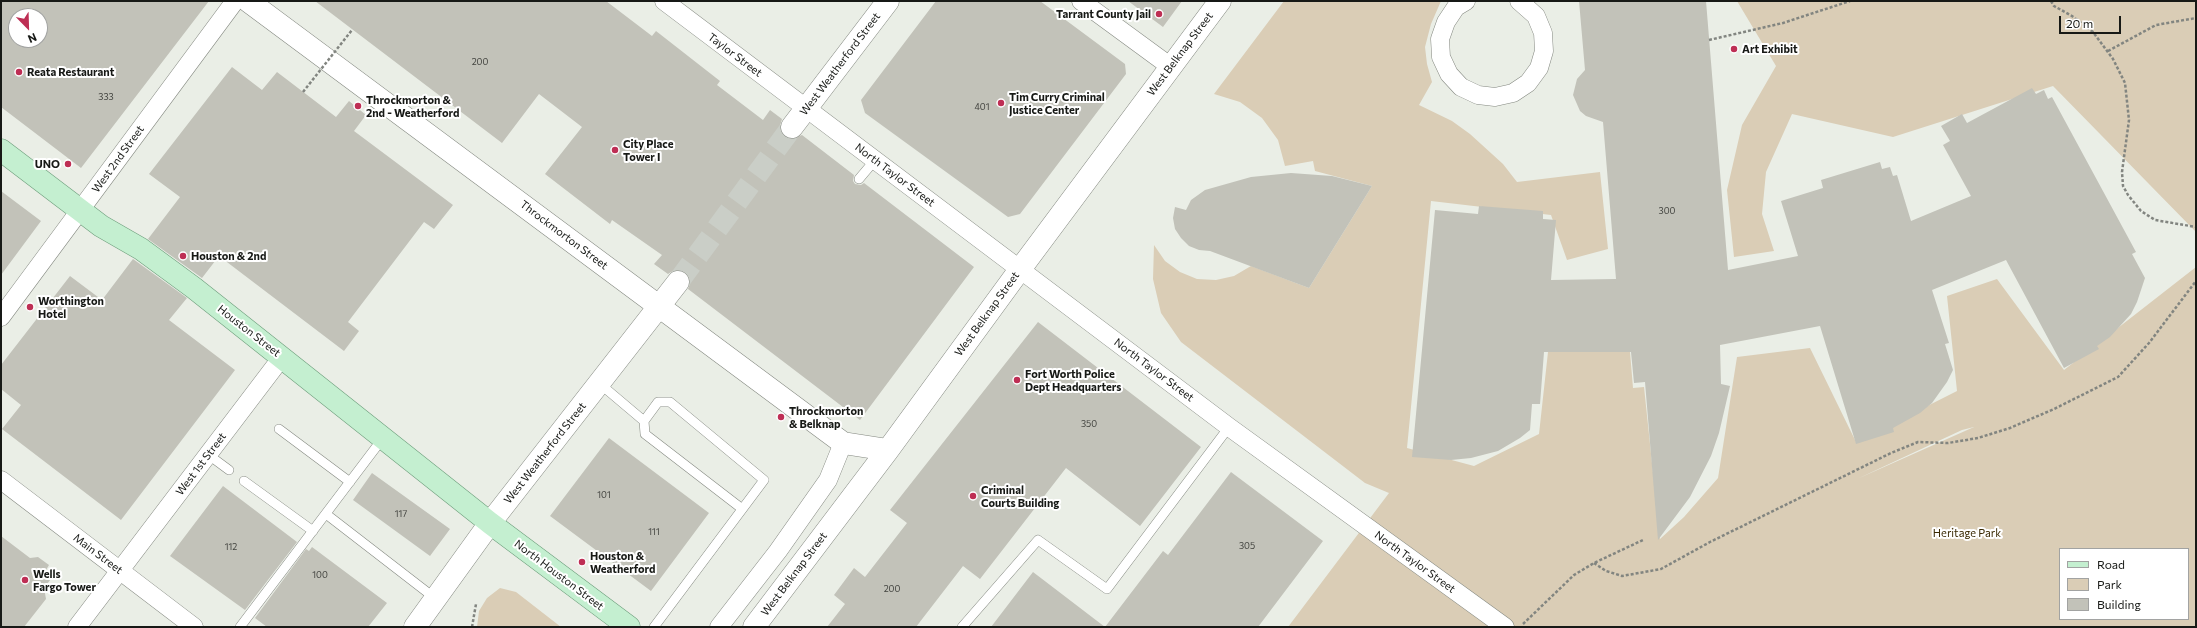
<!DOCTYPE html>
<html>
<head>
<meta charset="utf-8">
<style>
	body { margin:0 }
	#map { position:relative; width:2197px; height:628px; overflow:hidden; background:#eaeee6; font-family:Commissioner,sans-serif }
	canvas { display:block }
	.frame { position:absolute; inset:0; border:2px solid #171916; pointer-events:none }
	.legend { position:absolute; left:2059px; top:548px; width:130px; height:72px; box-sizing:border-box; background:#fff; border:1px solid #a2a3a2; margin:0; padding:5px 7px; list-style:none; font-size:12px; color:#171916 }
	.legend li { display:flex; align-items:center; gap:8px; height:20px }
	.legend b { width:20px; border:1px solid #a2a3a2 }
	.north { position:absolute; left:8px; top:8px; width:40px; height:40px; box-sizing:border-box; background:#fff; border:1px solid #a2a3a2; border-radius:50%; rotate:157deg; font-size:11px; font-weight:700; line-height:16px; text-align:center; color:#171916 }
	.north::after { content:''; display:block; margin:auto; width:14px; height:18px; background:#be2e54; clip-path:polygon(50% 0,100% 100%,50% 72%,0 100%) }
	.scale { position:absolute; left:2059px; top:16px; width:62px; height:18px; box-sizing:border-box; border:2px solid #171916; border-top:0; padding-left:5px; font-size:12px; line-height:14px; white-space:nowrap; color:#171916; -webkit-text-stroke:3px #fff; paint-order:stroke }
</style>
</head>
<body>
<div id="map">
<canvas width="2197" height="628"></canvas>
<div class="frame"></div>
<ul class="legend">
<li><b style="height:5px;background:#c4efd0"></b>Road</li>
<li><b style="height:11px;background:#dacdb6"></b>Park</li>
<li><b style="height:11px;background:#c2c2b9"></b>Building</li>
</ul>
<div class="north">N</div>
<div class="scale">20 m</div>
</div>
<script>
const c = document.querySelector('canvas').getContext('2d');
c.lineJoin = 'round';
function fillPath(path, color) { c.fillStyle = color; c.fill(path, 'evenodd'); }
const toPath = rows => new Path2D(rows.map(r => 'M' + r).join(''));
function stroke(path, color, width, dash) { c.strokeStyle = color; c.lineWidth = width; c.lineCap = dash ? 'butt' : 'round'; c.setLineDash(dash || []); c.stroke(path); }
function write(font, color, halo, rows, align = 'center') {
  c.font = font + ' Commissioner,sans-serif'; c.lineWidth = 4; c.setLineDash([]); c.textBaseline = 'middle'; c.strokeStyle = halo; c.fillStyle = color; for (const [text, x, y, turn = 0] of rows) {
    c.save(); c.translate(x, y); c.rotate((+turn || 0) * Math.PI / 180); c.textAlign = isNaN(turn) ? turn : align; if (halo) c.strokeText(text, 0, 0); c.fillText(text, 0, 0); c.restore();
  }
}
const green = toPath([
	[1284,1,1441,1,1431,24,1425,47,1427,64,1432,82,1419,105,1452,121,1470,134,1503,164,1517,182,1600,172,1608,249,1567,260,1551,215,1431,201,1407,448,1474,466,1539,434,1548,352,1630,352,1633,388,1644,387,1660,539,1684,517,1718,478,1737,357,1810,348,1856,442,1957,391,1947,296,1997,279,2064,370,2196,267,2196,627,1288,627,1389,493,1365,483,1181,342,1161,313,1153,279,1154,245,1165,261,1180,272,1197,279,1216,280,1234,276,1251,266,1309,288,1372,186,1315,171,1313,161,1285,166,1278,140,1262,118,1240,102,1214,94],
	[1974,427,1857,479,1962,430],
	[2060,549,2188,549,2188,619,2060,619],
	[1737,1,2196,1,2196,232,2053,86,1893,137,1792,114,1766,172,1762,214,1774,251,1734,257,1727,190,1742,125,1776,66],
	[500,588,516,592,561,627,477,627,479,611,487,598]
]);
const building = toPath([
	[1,1,209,1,81,168,1,107],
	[16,16,40,16,40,40,16,40],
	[315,1,606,1,652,36,656,31,720,81,717,85,763,120,770,110,782,119,780,126,784,137,791,139,802,135,854,175,853,181,855,184,861,185,864,183,974,267,860,420,688,289,690,283,686,272,679,270,673,271,668,274,654,264,662,255,612,220,610,224,545,174,582,127,539,94,502,143],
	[936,1,1040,1,1125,64,1126,74,1020,214,1008,217,865,113,861,100],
	[1128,1,1182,1,1163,27],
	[1579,1,1706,1,1728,270,1798,256,1781,201,1823,188,1821,180,1880,162,1882,169,1890,167,1893,176,1897,175,1911,221,1971,196,1943,145,1950,141,1941,126,1962,114,1967,123,2032,88,2036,94,2044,90,2048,99,2052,97,2136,252,2132,254,2145,278,2137,302,2131,314,2110,337,2097,346,2099,349,2064,368,2006,260,1932,290,1949,343,1945,344,1953,370,1947,382,1932,403,1920,413,1893,428,1894,432,1856,444,1820,326,1720,345,1721,384,1730,386,1719,433,1711,456,1690,497,1658,540,1645,382,1634,383,1631,352,1544,352,1540,404,1532,404,1530,430,1520,438,1498,451,1471,458,1451,460,1412,457,1435,210,1478,214,1479,206,1543,211,1543,219,1556,220,1551,280,1616,279,1603,122,1586,116,1580,111,1573,95,1577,79,1585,70],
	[232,67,262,90,277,72,336,117,349,101,366,115,354,131,453,205,434,229,424,222,348,322,359,331,344,351,219,256,202,278,148,239,180,197,149,174],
	[1291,173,1332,176,1372,186,1309,288,1210,251,1199,250,1189,246,1181,238,1175,229,1173,218,1175,207,1186,210,1191,200,1205,190,1251,177],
	[1,191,41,221,1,275],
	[133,259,187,298,169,320,235,370,121,520,2,429,21,405,1,389,1,365,70,276,102,300],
	[1038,322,1201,447,1140,526,1066,468,980,579,963,566,916,627,827,627,845,604,834,595,854,568,865,577,907,523,890,510],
	[609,438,709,513,651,591,550,516],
	[1231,472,1323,541,1258,627,991,627,1033,572,1105,627,1163,551,1168,555],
	[372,473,450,529,430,556,353,500],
	[223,486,297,542,245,610,170,556],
	[1,536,30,558,38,557,49,565,46,570,53,576,44,588,46,599,24,627,1,627],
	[312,547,387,603,368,627,267,627,255,618,306,549,309,551]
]);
const secondaryTunnel = toPath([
	[678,282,792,127]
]);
const path = toPath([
	[2051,1,2054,6,2072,16,2093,32,2113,59,2125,83,2129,120,2122,172,2123,186,2128,195,2141,211,2155,220,2196,227],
	[1709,40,1783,23,1850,1],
	[2108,51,2156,25,2196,18],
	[1594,563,1606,571,1622,576,1661,569,1710,542,1891,453,1918,442,1948,443,1978,438,2010,428,2054,409,2118,377,2149,343,2196,281],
	[1523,624,1574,575,1594,563,1643,540],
	[472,627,476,604]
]);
const lane = toPath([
	[859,179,875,160],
	[599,383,644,421],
	[279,429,350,482],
	[206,453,229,470],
	[244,481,313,531],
	[326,514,436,599],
	[240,627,383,438],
	[654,627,764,480,670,402,658,402,644,421,645,434,741,508],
	[962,627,1038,540,1107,589,1229,427]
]);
const street = toPath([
	[664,1,1229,427,1505,627],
	[1081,1,1171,67],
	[1466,1,1456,7,1446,22,1440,39,1441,57,1449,74,1461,87,1478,95,1495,97,1513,93,1528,83,1539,68,1544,51,1543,33,1536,16,1519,1],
	[1,317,235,1],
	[1,480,194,627],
	[77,627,282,357],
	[719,627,778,551,828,480,843,443]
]);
const secondary = toPath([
	[248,1,843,443,888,450],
	[792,127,888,1],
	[415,627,490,523,678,282],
	[754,627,888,450,1021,268,1220,1]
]);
const primary = toPath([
	[1,150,101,226,141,249,194,288,490,523,629,627]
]);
const pathBridge = toPath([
	[303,92,352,30]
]);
const markers = [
	[1159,14,4,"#be2e54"],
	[1734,49,4,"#be2e54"],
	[19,72,4,"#be2e54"],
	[1001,103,4,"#be2e54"],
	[358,106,4,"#be2e54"],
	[615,150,4,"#be2e54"],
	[68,164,4,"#be2e54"],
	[183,256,4,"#be2e54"],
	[30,307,4,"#be2e54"],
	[1017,380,4,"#be2e54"],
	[781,417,4,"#be2e54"],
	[973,496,4,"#be2e54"],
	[582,562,4,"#be2e54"],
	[25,580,4,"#be2e54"]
];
const numberNames = [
	["200",480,62],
	["333",106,97],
	["401",982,107],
	["300",1667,211],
	["350",1089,424],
	["101",604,495],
	["117",401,514],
	["111",654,532],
	["305",1247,546],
	["112",231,547],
	["100",320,575],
	["200",892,589]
];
const poiNames = [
	["Tarrant County Jail",1151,14,"right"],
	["Art Exhibit",1742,49],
	["Reata Restaurant",27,72],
	["Tim Curry Criminal",1009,97],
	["Justice Center",1009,110],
	["Throckmorton &",366,100],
	["2nd - Weatherford",366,113],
	["City Place",623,144],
	["Tower I",623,157],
	["UNO",60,164,"right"],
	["Houston & 2nd",191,256],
	["Worthington",38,301],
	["Hotel",38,314],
	["Fort Worth Police",1025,374],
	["Dept Headquarters",1025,387],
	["Throckmorton",789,411],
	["& Belknap",789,424],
	["Criminal",981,490],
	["Courts Building",981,503],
	["Houston &",590,556],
	["Weatherford",590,569],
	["Wells",33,574],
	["Fargo Tower",33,587]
];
const streetNames = [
	["West Belknap Street",1180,54,-53],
	["Taylor Street",735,55,37],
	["West Weatherford Street",840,64,-53],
	["West 2nd Street",118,159,-54],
	["North Taylor Street",895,175,37],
	["Throckmorton Street",564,235,37],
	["West Belknap Street",987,314,-54],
	["Houston Street",249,331,38],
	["North Taylor Street",1154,370,37],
	["West Weatherford Street",545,453,-52],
	["West 1st Street",201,464,-53],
	["Main Street",98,554,37],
	["North Taylor Street",1415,562,36],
	["West Belknap Street",794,574,-53],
	["North Houston Street",559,575,37]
];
const parkNames = [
	["Heritage Park",1967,533]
];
fillPath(green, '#dacdb6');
fillPath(building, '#c2c2b9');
stroke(secondaryTunnel, '#cacec7', 22, [22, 11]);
stroke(lane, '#848880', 10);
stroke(street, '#848880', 19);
stroke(secondary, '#848880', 23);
stroke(primary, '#6d9d7b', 23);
stroke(path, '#828580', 2.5, [3, 2]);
stroke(lane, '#fff', 9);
stroke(street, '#fff', 18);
stroke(secondary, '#fff', 22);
stroke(primary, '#c4efd0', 22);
stroke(pathBridge, '#828580', 2.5, [3, 2]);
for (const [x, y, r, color] of markers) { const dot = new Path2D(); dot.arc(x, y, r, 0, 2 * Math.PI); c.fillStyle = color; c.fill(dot); stroke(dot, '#fff', 1.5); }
write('9px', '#42433f', null, numberNames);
write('bold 11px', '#171916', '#fff', poiNames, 'left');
write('11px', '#171916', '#fff', streetNames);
write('11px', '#392802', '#fff', parkNames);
</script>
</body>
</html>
